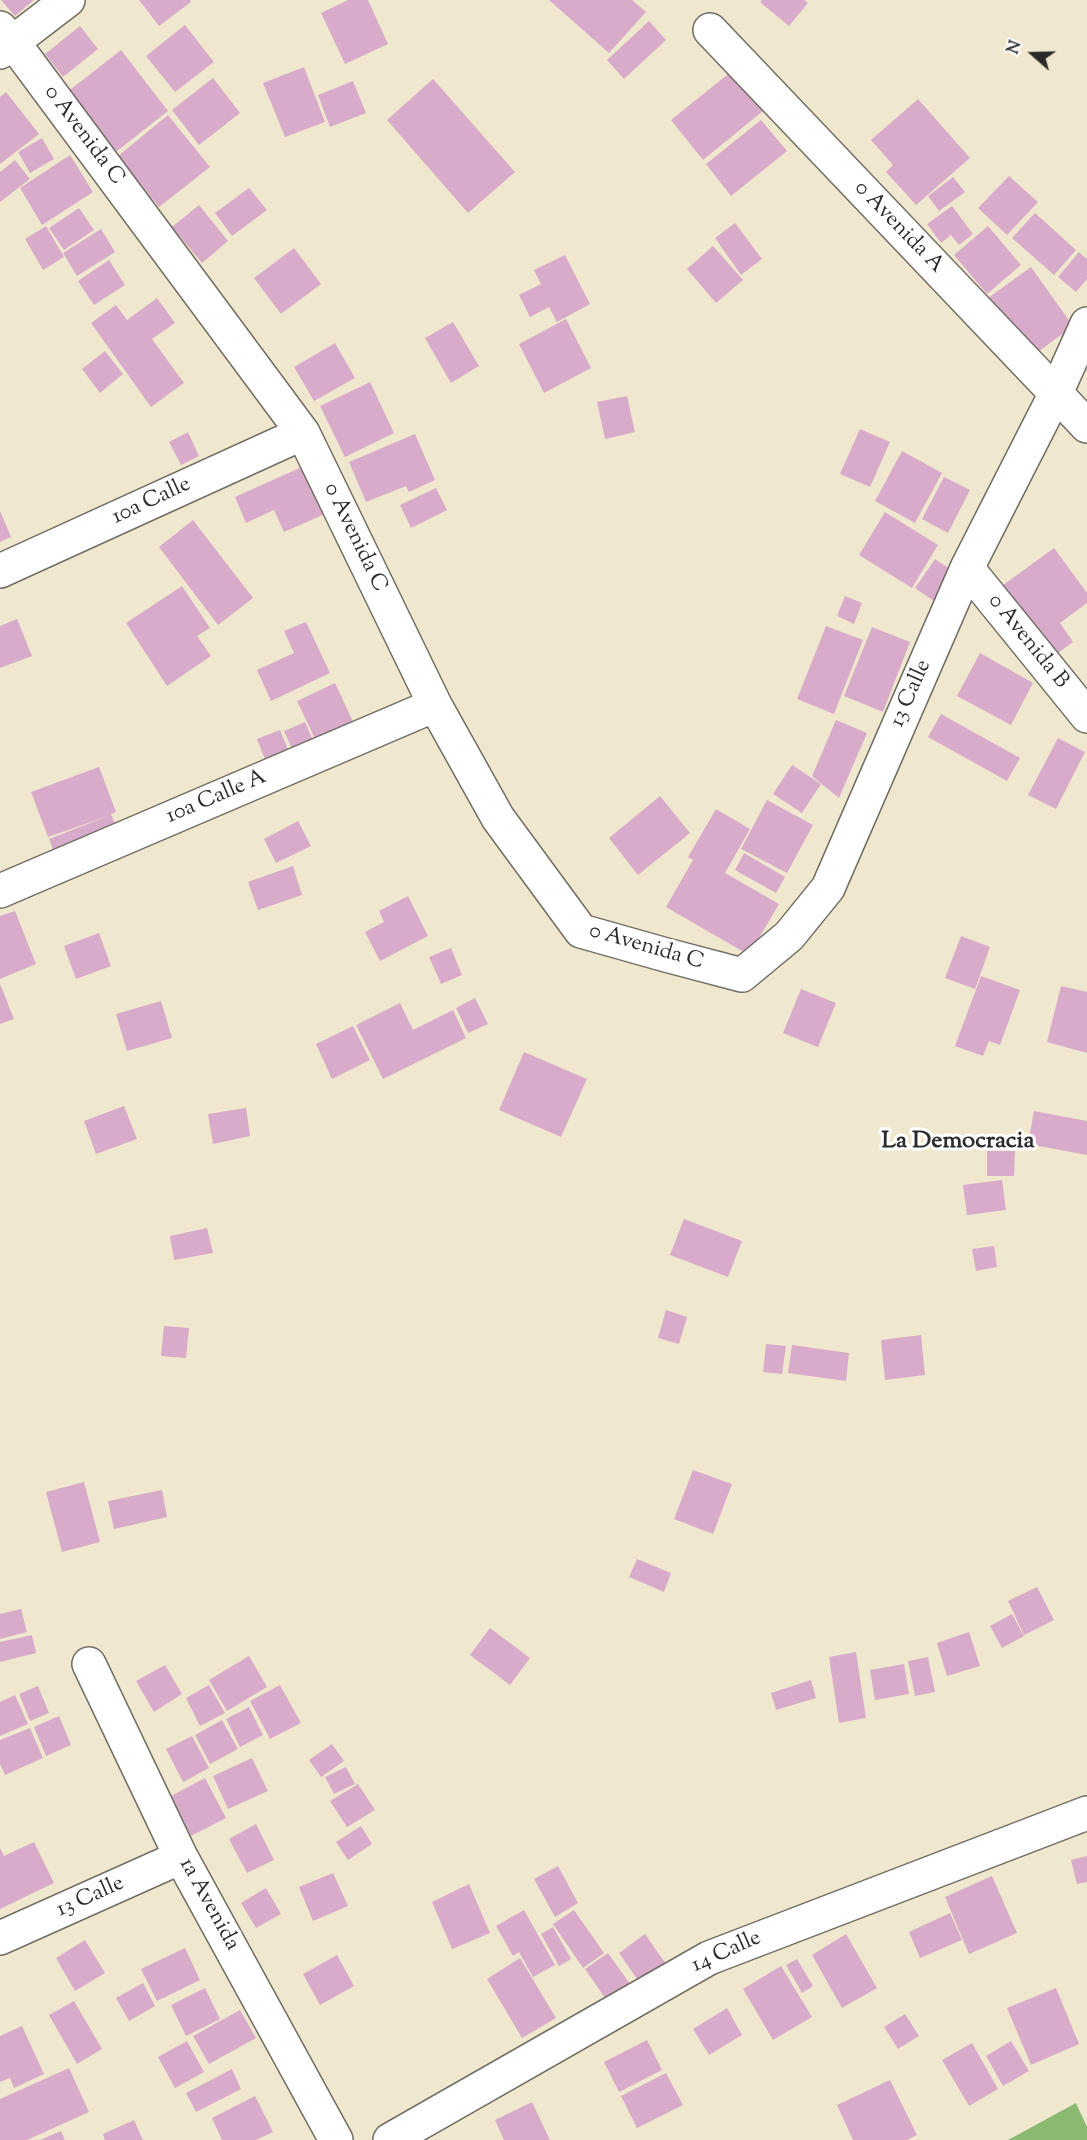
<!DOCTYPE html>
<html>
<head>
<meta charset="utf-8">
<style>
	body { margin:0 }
	#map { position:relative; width:1087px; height:2140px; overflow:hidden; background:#f0e8ce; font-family:"Sorts Mill Goudy",serif }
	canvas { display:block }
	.north { position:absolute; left:1003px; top:24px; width:60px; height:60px; -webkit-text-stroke:4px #fff; paint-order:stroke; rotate:290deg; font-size:16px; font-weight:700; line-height:24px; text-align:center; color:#2b2b2b }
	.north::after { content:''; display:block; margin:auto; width:21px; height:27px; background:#2b2b2b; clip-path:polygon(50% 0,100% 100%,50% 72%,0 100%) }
</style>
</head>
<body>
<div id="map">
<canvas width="1087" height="2140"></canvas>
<div class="north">N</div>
</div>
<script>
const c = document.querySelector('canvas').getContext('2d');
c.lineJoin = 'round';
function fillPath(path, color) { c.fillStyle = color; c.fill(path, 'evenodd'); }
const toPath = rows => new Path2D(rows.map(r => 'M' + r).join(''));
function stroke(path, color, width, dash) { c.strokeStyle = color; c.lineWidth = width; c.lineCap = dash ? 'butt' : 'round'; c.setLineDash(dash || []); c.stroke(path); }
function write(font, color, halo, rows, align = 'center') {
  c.font = font + ' "Sorts Mill Goudy",serif'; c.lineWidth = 6; c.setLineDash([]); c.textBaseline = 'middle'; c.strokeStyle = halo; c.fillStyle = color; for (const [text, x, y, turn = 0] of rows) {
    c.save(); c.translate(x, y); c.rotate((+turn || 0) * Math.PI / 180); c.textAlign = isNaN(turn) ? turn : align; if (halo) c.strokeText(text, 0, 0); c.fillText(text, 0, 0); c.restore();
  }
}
const forest = toPath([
	[1076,2103,1087,2127,1087,2140,1008,2140]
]);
const building = toPath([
	[1,0,34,0,15,16],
	[139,0,190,0,191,2,159,26],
	[348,0,368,0,388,44,345,64,321,13],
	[549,0,632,0,646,12,609,53],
	[762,0,804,0,808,3,789,26,760,2],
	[649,21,666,40,624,79,607,60],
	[185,25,214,62,175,92,146,56],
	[80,26,98,49,63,77,45,54],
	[121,50,168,111,112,155,66,93],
	[743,62,774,102,703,160,671,120],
	[304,67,325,122,285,137,263,83],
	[213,78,240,113,199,145,172,110],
	[433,79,515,172,468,213,387,120],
	[353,81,366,113,330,127,318,95],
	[6,92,39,134,0,164,0,97],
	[918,99,970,158,916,205,886,172,893,165,871,140],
	[168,115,210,167,159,207,118,156],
	[761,120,787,151,731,196,706,164],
	[42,138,54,159,30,173,18,152],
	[70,155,93,192,42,225,20,188],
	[15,160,30,179,0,202,0,172],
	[1009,176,1038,202,1007,235,978,208],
	[953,177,965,192,939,211,928,196],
	[249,188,267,210,232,236,215,213],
	[199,205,228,241,202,263,172,227],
	[952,206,973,234,959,245,951,235,941,243,927,224],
	[79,208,94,230,64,250,49,228],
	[1035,213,1076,250,1054,275,1012,238],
	[735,223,762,259,741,275,715,238],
	[46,226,64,257,43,270,25,239],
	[988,226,1021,265,987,294,954,255],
	[101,229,115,252,77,276,63,253],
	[713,246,743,280,716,303,687,269],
	[294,248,321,284,281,314,254,278],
	[1079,252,1087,259,1087,279,1076,292,1058,277],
	[565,255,590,304,557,322,549,307,530,317,519,295,541,284,534,270],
	[109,260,125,285,94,305,78,281],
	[1031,267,1073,326,1030,358,988,298],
	[157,298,175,323,152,339,184,383,151,407,91,323,116,305,127,320],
	[566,319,591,368,544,393,519,344],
	[453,322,479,366,451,383,425,338],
	[335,343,355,378,314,401,294,367],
	[105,351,123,374,100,393,82,369],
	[370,382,394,433,345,457,320,406],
	[627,396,635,432,605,439,597,402],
	[860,429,890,442,870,487,840,474],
	[188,432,199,456,181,465,169,442],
	[415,434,435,480,409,492,406,486,366,502,349,462],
	[902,451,942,473,915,523,875,501],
	[304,466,325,514,284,532,274,510,246,523,235,497],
	[944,477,970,490,948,533,922,519],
	[436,488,447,510,411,528,400,505],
	[0,511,11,537,0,542],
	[885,512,938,545,912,588,859,555],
	[193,520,253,598,218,625,159,547],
	[1054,548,1087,593,1087,603,1060,623,1073,642,1050,659,999,588],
	[935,559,956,573,937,603,915,588],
	[182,586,210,628,197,636,211,656,167,686,126,623],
	[845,596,862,603,854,624,837,616],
	[17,619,32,656,0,668,0,626],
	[306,622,330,673,271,701,257,670,294,653,284,631],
	[826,626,863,640,834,714,797,699],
	[872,627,910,642,883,712,844,696],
	[980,653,1033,683,1011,725,957,696],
	[335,683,356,728,318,745,297,701],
	[941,714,1020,758,1007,781,928,737],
	[836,720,867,733,839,798,812,776],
	[305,722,314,743,293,751,284,731],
	[280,730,291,757,268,767,257,739],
	[1058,738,1085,752,1056,809,1028,795],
	[792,765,821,784,802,813,773,794],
	[99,767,116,812,111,814,123,844,60,868,49,839,108,816,48,837,31,792],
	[660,796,690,833,638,875,609,838],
	[767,800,813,825,787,873,741,849],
	[716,809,750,829,725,873,779,904,749,955,666,907,693,860,688,857],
	[298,821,311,846,276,863,264,839],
	[744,853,785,877,776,893,735,870],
	[293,866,302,895,258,910,248,882],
	[408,896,428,936,380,961,365,932,384,922,379,911],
	[15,911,36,964,0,979,0,916],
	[99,933,111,966,76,979,64,946],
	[961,936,990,947,975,989,945,978],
	[451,948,462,975,441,984,429,957],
	[981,976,1020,990,1000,1045,989,1041,983,1056,955,1046],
	[0,984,14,1019,0,1024],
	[1061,986,1087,992,1087,1053,1047,1042],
	[801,989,836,1003,818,1047,783,1033],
	[475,998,488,1024,468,1033,456,1008],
	[161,1001,172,1038,127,1051,116,1014],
	[400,1003,413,1030,453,1010,466,1038,383,1079,356,1025],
	[353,1026,370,1060,332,1079,316,1044],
	[524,1052,587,1079,561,1137,499,1110],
	[124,1106,137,1139,96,1154,84,1121],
	[246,1108,250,1136,213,1144,208,1114],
	[1034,1111,1087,1121,1087,1155,1028,1144],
	[987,1151,1015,1151,1014,1176,987,1176],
	[1002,1180,1006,1210,967,1215,963,1185],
	[684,1219,742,1241,728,1277,670,1255],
	[207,1228,213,1253,174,1260,170,1236],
	[994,1246,997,1267,976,1271,972,1249],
	[666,1310,687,1317,679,1344,658,1338],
	[164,1326,189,1328,186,1358,161,1356],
	[921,1335,925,1375,885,1380,881,1340],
	[766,1344,786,1346,782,1374,763,1372],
	[792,1345,849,1353,846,1381,788,1373],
	[693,1470,732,1484,713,1534,674,1519],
	[84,1482,100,1542,62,1552,46,1492],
	[162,1490,167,1517,114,1529,108,1501],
	[637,1559,671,1573,664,1592,629,1577],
	[1037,1587,1054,1620,1024,1635,1008,1601],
	[21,1609,27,1632,0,1639,0,1614],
	[1012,1614,1024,1636,1002,1648,990,1626],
	[490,1628,530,1658,510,1685,470,1655],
	[969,1632,980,1666,947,1676,937,1643],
	[32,1635,36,1653,0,1662,0,1642],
	[856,1652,866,1718,839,1723,829,1657],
	[249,1656,267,1687,227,1711,209,1680],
	[928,1657,935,1692,915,1696,908,1661],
	[904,1664,909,1694,875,1700,870,1670],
	[165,1665,182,1694,154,1712,136,1681],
	[811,1680,816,1698,776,1710,771,1693],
	[209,1685,225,1713,200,1726,186,1698],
	[280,1685,301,1723,270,1739,250,1701],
	[38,1686,49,1713,30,1721,19,1694],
	[15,1695,28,1724,0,1736,0,1702],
	[249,1707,263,1735,240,1747,226,1719],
	[59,1716,71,1745,46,1756,34,1727],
	[222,1720,238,1749,210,1764,195,1735],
	[30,1728,43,1758,5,1775,0,1764,0,1740],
	[192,1736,209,1768,183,1782,166,1749],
	[332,1744,344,1761,321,1777,309,1760],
	[252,1758,268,1791,228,1809,213,1776],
	[346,1767,355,1784,334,1794,325,1777],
	[205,1778,226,1818,191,1836,171,1796],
	[358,1784,375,1810,347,1827,330,1801],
	[256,1824,274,1860,247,1873,229,1839],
	[361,1826,372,1844,348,1860,336,1842],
	[34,1842,54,1883,0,1909,0,1848,4,1856],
	[1087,1856,1087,1882,1077,1884,1071,1860],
	[558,1866,578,1903,555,1917,534,1879],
	[333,1873,348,1906,313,1921,299,1887],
	[992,1876,1017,1933,969,1954,945,1897],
	[469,1884,490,1933,452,1949,432,1902],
	[266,1888,281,1914,256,1928,241,1903],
	[524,1910,555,1965,533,1977,519,1952,513,1956,496,1926],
	[574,1910,604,1953,583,1968,553,1924],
	[950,1913,962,1940,920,1958,909,1932],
	[553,1927,571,1959,559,1966,541,1934],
	[645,1934,668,1967,642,1986,619,1953],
	[846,1934,877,1988,842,2008,812,1955],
	[85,1940,105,1973,75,1991,56,1958],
	[185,1948,200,1980,157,2001,141,1969],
	[608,1953,635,1991,612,2008,585,1969],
	[337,1955,354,1986,320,2005,303,1974],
	[520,1958,556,2018,522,2038,487,1979],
	[797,1959,813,1986,802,1993,786,1965],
	[781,1966,812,2017,773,2040,743,1989],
	[143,1983,155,2006,129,2021,116,1998],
	[205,1988,220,2019,186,2036,171,2005],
	[1056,1988,1079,2044,1031,2065,1007,2008],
	[74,2001,102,2049,77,2064,49,2015],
	[727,2008,742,2035,709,2055,693,2029],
	[240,2010,256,2038,209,2064,193,2036],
	[905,2014,919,2036,898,2049,884,2027],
	[22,2026,44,2074,14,2088,10,2078,0,2082,0,2036],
	[647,2040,662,2070,619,2092,604,2062],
	[187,2041,204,2072,175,2088,158,2057],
	[1011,2041,1029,2071,1003,2086,986,2056],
	[972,2043,998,2089,969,2106,942,2060],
	[69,2068,89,2112,27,2140,0,2140,0,2099],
	[232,2069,241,2089,196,2112,186,2093],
	[666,2073,683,2105,637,2128,621,2096],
	[890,2080,917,2135,907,2140,853,2140,837,2105],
	[255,2096,273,2132,256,2140,222,2140,212,2118],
	[532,2102,550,2140,504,2140,495,2120],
	[134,2120,143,2140,105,2140,103,2134],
	[61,2131,65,2140,40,2140]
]);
const minor = toPath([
	[0,28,13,42,303,433,435,705,498,818,581,931,666,955,742,975,789,936,828,888,967,568,1056,393,1087,324],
	[710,30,1087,426],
	[0,52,68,0],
	[967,568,1087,716],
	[0,571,303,433],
	[0,891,435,705],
	[89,1664,181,1857,336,2140],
	[0,1938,181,1857],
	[390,2140,709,1958,1087,1813]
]);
const streetNames = [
	["0 Avenida C",83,136,53],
	["0 Avenida A",898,228,46],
	["10a Calle",152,502,-25],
	["0 Avenida C",354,538,64],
	["0 Avenida B",1027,642,51],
	["13 Calle",912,694,-66],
	["10a Calle A",217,798,-23],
	["0 Avenida C",646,948,16],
	["13 Calle",91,1898,-24],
	["1a Avenida",208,1905,61],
	["14 Calle",727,1953,-24]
];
const neighbourhoodNames = [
	["La Democracia",958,1143]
];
fillPath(forest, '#8ab972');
fillPath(building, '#d9abcb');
stroke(minor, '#706d64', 36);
stroke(minor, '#fff', 33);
write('22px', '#2b2b2b', '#fff', streetNames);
write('bold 24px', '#2b2b2b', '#fff', neighbourhoodNames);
</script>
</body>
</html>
